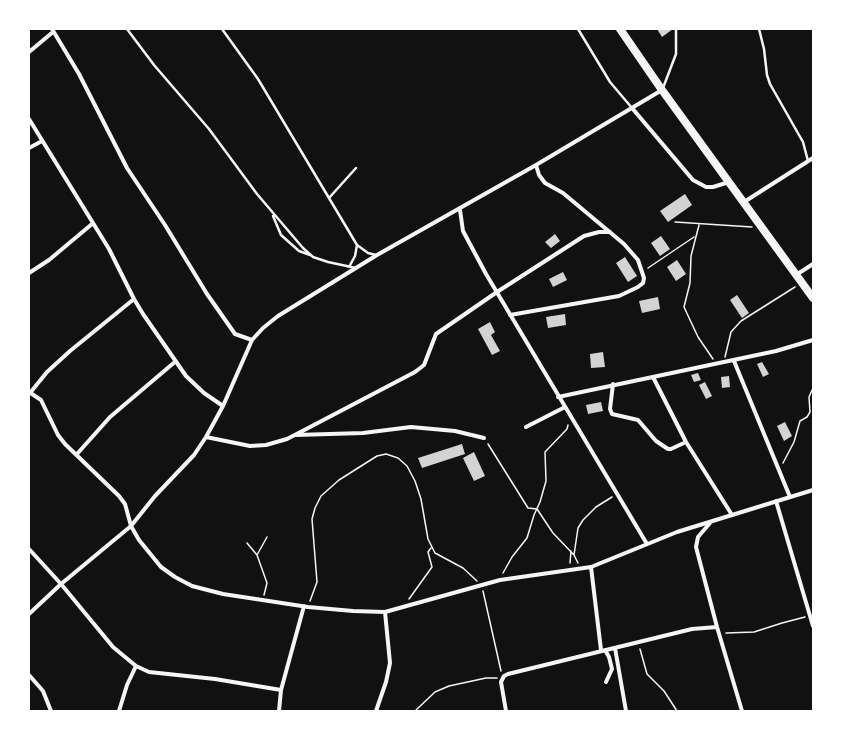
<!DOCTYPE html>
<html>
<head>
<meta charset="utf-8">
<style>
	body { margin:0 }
	#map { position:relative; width:842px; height:740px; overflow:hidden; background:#111; font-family:"Public Sans",sans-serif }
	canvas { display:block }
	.frame { position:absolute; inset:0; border:30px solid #fff; pointer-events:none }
</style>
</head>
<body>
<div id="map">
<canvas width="842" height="740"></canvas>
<div class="frame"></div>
</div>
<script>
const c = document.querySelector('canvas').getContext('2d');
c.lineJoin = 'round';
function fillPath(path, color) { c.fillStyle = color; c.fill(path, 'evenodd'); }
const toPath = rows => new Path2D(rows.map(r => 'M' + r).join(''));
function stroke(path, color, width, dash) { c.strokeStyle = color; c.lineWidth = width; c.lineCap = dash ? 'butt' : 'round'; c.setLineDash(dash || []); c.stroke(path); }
const building = toPath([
	[657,29,673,29,662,37],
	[685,194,692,205,668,222,660,211],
	[555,234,560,241,551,248,545,242],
	[661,236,670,249,660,256,651,243],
	[625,257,637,276,628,282,616,263],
	[677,260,686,274,676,281,667,267],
	[563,272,567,280,553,287,549,279],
	[737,295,749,313,742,318,730,300],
	[658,297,660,309,642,313,639,301],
	[565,314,566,325,548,328,546,317],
	[490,322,495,332,491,335,500,351,492,355,478,329],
	[603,352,605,367,591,368,590,354],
	[762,362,769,374,763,377,757,364],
	[698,373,701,380,694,382,691,375],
	[729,376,730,387,722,388,721,377],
	[705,382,712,396,706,399,699,385],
	[601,402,603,411,588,414,586,405],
	[785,422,792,436,784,441,777,426],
	[462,444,465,454,422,468,418,458],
	[474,452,485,476,474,481,463,458]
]);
const path = toPath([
	[675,222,752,227],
	[699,225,691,256,690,283,684,307,698,337,713,359],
	[648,268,694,237],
	[725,357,731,332,741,321,795,287],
	[488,444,528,508,537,509,553,533,574,555,578,563],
	[783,463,794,442,800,421,807,417,810,412,809,397,813,388],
	[247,543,257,555,267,583,264,595],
	[257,555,267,537],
	[574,555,578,528,583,520,596,507,612,497],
	[570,563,571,551],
	[503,573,512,557,527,538,534,515,540,502,546,481,545,452,567,429,568,425],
	[483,591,501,671],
	[409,599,432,567,428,552,431,548],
	[310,601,317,582,312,519,315,508,321,496,339,480,377,456,386,454,398,458,407,466,415,481,421,499,428,539,435,553,463,568,477,581],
	[726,633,754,632,782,623,805,617],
	[640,649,647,674,664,691,677,711],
	[415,711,435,692,449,686,486,678,497,678]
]);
const service = toPath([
	[127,29,154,65,209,129,257,194,303,248,313,257,328,262,356,268],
	[222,29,258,79,357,245,368,253,376,255],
	[578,29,610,82,632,108],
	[759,29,764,49,767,75,770,84,803,142,808,161],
	[663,88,676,54,676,29],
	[329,198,356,168],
	[273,216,281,235,299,251,310,255],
	[349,267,355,256,357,245]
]);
const minor = toPath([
	[52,29,79,74,127,168,165,225,207,294,235,334,252,340],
	[29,52,53,32],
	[632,108,693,180,706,187,713,187,729,182],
	[29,119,109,249,134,299,143,314,186,376,204,393,223,406],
	[29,148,42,141],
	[744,202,813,158],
	[460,210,463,231,486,274,647,544],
	[29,273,49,260,92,224],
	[796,275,813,264],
	[510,315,619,296,638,287,643,283,644,278,638,260,624,244,563,193,545,183,539,175,536,165],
	[734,361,790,497],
	[653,377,686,442,732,515],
	[613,384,610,409,612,414,638,420,656,441,668,449,671,449,686,442],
	[29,392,41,400,58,435,65,444,119,496,125,504,131,526,139,540,161,567,175,577,192,586,223,594,308,607,353,611,385,612,500,580,591,567,677,532,813,490],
	[30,393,47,372,70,351,134,299],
	[558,397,776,351,813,340],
	[526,427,565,407],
	[296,435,363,433,411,427,455,431,484,438],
	[206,437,250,446,266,445,287,439,312,426,415,372,424,365,436,334,497,292,584,236,599,232,610,232],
	[77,454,110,417,176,361],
	[776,501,813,626],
	[710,523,698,537,696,547,717,627,742,711],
	[29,549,61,584,113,647,136,666,149,672,215,679,281,690],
	[591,567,601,650],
	[29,614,61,584,131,526,155,496,194,455,206,437,223,406,252,340,263,328,278,316,377,255,536,165,662,90],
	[615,648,626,711],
	[605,650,609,657,612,669,606,682],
	[29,675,43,691,51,711],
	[119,711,127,685,136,666],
	[279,711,281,690,304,606],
	[376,711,386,682,390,663,385,612],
	[506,711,501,682,504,676,508,674,692,629,717,627]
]);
const trunk = toPath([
	[620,29,662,90,813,298]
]);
fillPath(building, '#d3d3d3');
stroke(path, '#f5f5f5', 1.5);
stroke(service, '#f5f5f5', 2.5);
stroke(minor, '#f5f5f5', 4);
stroke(trunk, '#f5f5f5', 8);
</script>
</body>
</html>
